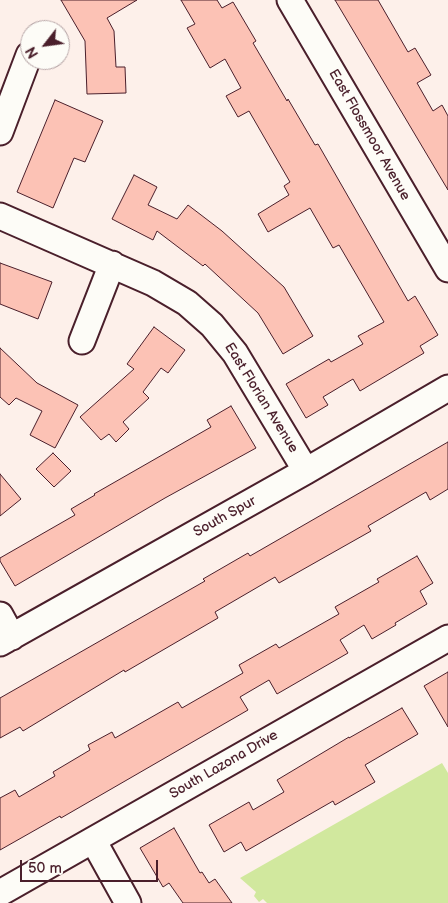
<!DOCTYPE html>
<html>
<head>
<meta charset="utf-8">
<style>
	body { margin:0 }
	#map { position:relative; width:448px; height:903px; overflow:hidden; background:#fdf0ea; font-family:"Balsamiq Sans",sans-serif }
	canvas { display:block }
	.north { position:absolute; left:20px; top:20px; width:50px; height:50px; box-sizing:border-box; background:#fdfcf7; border:1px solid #b5a4a5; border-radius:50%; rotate:240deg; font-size:14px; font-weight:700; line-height:20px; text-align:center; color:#4a1f2b }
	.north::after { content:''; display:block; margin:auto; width:18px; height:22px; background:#4a1f2b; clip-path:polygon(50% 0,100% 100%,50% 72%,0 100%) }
	.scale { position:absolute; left:20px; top:860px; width:138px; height:22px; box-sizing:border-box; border:2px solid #4a1f2b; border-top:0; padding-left:6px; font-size:15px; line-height:18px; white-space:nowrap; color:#4a1f2b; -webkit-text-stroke:4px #fdfcf7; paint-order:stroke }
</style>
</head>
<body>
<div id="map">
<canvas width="448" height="903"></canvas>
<div class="north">N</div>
<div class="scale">50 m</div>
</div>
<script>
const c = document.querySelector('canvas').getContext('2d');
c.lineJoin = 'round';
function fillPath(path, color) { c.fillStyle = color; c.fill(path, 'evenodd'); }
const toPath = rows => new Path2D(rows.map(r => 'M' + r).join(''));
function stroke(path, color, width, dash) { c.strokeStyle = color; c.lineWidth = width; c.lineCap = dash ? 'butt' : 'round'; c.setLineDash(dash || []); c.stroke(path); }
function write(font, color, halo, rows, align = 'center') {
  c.font = font + ' "Balsamiq Sans",sans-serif'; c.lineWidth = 4; c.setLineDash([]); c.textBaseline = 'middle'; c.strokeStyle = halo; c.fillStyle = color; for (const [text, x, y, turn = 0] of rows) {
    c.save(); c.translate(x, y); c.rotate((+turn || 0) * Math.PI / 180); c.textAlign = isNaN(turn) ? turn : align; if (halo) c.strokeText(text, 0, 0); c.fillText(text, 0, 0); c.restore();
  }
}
const green = toPath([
	[442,763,448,773,448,903,267,903,263,899,259,902,254,896,256,892,240,878]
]);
const building = toPath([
	[61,0,137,0,107,18,114,31,116,67,125,67,126,93,87,94,85,41,61,0],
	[181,0,217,0,222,8,233,2,256,41,253,43,287,101,288,99,315,145,318,144,408,301,415,296,438,335,420,346,424,353,360,391,353,379,323,397,328,405,306,418,286,384,329,359,331,362,363,344,358,336,384,322,339,245,333,248,310,208,268,232,258,214,289,195,284,186,290,182,249,111,238,117,226,96,241,88,225,59,210,68,187,28,195,24,181,0],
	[335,0,378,0,408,52,415,48,431,75,417,83,433,111,442,105,448,116,448,190,335,0],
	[55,100,103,121,85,162,74,158,53,208,17,192,55,100],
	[134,175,157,187,148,205,177,219,188,205,222,231,284,287,313,336,283,354,258,313,205,264,203,266,157,231,153,240,112,219,134,175],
	[0,263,52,282,38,319,0,304,0,263],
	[154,327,185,350,168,373,161,368,143,392,149,398,123,422,129,429,116,442,109,434,101,440,80,417,134,369,127,364,154,327],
	[0,348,37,383,78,405,55,448,30,435,42,411,16,398,9,405,0,397,0,348],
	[231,406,256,448,165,498,15,586,0,561,0,558,75,515,71,509,95,495,94,494,211,427,207,420,231,406],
	[448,442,448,489,430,500,426,492,368,526,371,531,279,583,275,577,215,612,218,618,125,672,124,670,23,731,20,727,0,738,0,698,205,581,203,579,248,553,250,556,448,442],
	[53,453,71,471,54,487,36,469,53,453],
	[0,474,21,499,0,516,0,474],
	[417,556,433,583,420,591,427,604,395,623,396,625,372,639,364,625,340,640,348,653,277,694,269,680,240,697,248,710,61,818,60,816,0,850,0,798,15,790,19,797,55,776,53,772,90,750,88,745,112,732,115,738,178,702,182,708,243,673,239,665,276,644,279,648,339,614,335,607,379,582,377,579,417,556],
	[448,672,448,727,424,686,448,672],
	[402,708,418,734,365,765,375,782,335,805,333,801,246,851,241,842,224,852,209,825,249,802,253,810,284,792,277,780,349,737,349,738,402,708],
	[174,828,200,873,202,872,209,883,215,879,232,903,183,903,169,883,163,887,140,848,174,828]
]);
const minor = toPath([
	[290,0,448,269],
	[0,132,29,55],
	[0,216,153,283,187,303,212,325,235,353,306,471],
	[82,341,112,264],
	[0,615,12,637],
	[0,643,306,471,448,388],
	[93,840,128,903],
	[0,893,448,638]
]);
const streetNames = [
	["East Flossmoor Avenue",369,135,60],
	["East Florian Avenue",261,398,58],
	["South Spur",225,517,-29],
	["South Lazona Drive",224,765,-30]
];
fillPath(green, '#d1e89e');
fillPath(building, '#fcc2b5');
stroke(building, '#4a1f2b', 1);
stroke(minor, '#4a1f2b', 29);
stroke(minor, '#fdfcf7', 25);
write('14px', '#4a1f2b', '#fdfcf7', streetNames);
</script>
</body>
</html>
